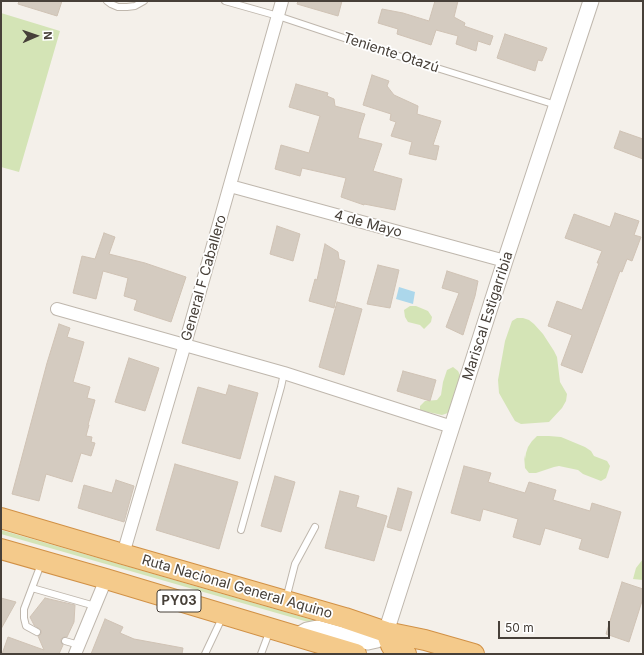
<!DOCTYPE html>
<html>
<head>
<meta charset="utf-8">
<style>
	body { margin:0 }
	#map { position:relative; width:644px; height:655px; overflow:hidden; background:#f4f0ea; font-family:Inter,sans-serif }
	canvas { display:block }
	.frame { position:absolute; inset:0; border:2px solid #474039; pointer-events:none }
	.north { position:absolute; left:16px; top:16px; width:40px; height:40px; -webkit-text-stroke:3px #fff; paint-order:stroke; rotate:88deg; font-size:11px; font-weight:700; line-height:16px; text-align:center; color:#474039 }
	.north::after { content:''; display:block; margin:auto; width:14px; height:18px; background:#474039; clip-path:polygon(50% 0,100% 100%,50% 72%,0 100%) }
	.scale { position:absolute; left:498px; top:621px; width:112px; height:18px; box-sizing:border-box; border:2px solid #474039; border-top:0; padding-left:5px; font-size:12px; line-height:14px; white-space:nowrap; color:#474039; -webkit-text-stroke:3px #fff; paint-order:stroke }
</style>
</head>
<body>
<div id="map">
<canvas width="644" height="655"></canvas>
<div class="frame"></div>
<div class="north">N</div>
<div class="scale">50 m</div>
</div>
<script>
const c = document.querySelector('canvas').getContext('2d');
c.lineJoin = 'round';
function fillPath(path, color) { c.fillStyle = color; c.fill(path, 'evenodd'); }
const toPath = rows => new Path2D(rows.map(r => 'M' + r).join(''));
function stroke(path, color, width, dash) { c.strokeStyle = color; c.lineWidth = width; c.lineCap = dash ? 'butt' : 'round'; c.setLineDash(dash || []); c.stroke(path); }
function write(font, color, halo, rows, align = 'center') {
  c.font = font + ' Inter,sans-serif'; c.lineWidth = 3.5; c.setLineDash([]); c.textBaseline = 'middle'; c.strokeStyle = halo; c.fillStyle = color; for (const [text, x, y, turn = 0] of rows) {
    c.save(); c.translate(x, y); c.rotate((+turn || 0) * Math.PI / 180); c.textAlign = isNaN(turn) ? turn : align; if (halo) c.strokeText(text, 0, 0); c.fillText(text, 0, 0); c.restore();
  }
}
const green = toPath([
	[1,13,60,31,19,172,1,167],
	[410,306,416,306,428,311,432,317,431,322,424,329,420,325,408,322,405,317,404,310],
	[517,318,523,318,529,320,534,324,543,334,554,351,557,357,560,382,567,394,566,401,562,408,549,422,521,424,515,421,512,416,499,393,498,380,505,341,512,321],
	[453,367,458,371,461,377,453,409,448,413,442,415,423,411,420,412,420,406,425,401,437,400,441,395,443,382,447,370],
	[537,436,549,436,561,437,585,447,591,451,594,456,607,461,610,466,606,478,601,481,583,474,578,470,559,466,554,467,536,473,529,473,525,468,524,455,525,459,526,453,528,447,532,441],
	[1,530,351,631,350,634,1,534],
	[643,559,643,580,633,579,636,568]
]);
const water = toPath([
	[399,287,415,292,413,304,396,299]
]);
const building = toPath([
	[19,1,62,1,57,16,18,4,19,1],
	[298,1,342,1,338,16,297,4,298,1],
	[435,1,458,1,454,17,465,23,464,26,493,36,490,45,478,41,476,51,456,44,458,36,436,30,431,45,397,34,398,29,378,23,382,9,403,13,429,21,435,1],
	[505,34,547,48,542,61,538,60,535,71,497,58,505,34],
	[372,75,389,81,387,86,394,95,418,106,417,114,441,121,433,145,439,146,436,160,409,154,412,142,391,136,396,122,390,120,391,114,363,105,372,75],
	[296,84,328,93,327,96,334,99,335,106,365,114,361,126,358,138,382,144,373,171,402,179,395,210,364,204,364,205,341,197,346,178,302,168,300,176,275,169,281,145,309,153,320,116,289,107,296,84],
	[620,131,643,139,643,159,614,148,620,131],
	[615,213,639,221,634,235,641,237,632,261,627,259,622,272,620,271,582,373,561,365,572,335,548,326,557,301,582,310,599,263,597,263,602,251,565,238,574,214,610,227,615,213],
	[277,226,300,234,293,261,270,254,277,226],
	[104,233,115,237,109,254,145,263,186,277,171,322,134,310,137,300,124,296,128,278,103,271,96,299,73,293,82,256,95,259,104,233],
	[325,244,338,252,339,259,345,261,334,308,309,301,315,279,317,280,325,244],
	[378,265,399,270,390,308,367,304,378,265],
	[447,271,478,281,475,296,463,335,446,327,459,293,442,288,447,271],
	[337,302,362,309,344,375,319,367,337,302],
	[59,324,70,328,67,337,84,342,73,382,90,387,87,398,95,400,88,425,89,425,86,436,92,437,91,442,95,443,91,456,81,453,72,482,46,474,39,501,12,494,47,363,59,324],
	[129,358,159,368,145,411,115,402,129,358],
	[403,371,436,380,430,401,397,391,403,371],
	[229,385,258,393,240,459,182,443,198,387,226,395,229,385],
	[175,464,238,482,219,549,156,530,175,464],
	[464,466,491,473,488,482,525,493,529,482,556,490,553,500,590,511,592,503,621,512,608,558,579,549,582,539,545,528,540,545,513,537,518,519,483,509,480,521,451,513,464,466],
	[275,476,295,482,281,532,261,526,275,476],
	[116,480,134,486,124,522,78,508,84,485,112,493,116,480],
	[398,488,412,492,401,531,387,527,398,488],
	[340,491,359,496,356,507,387,516,374,561,325,548,340,491],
	[622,582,643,589,643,598,629,642,606,634,622,582],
	[1,598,16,602,1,629,1,598],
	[45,598,75,605,74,622,67,637,64,637,61,639,61,642,63,645,59,654,2,654,8,637,44,650,38,636,41,634,41,630,34,625,30,617,45,598],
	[105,619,123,627,120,633,134,639,183,648,182,654,91,654,105,619]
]);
const service = toPath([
	[107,1,111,4,118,7,127,7,135,6,144,1],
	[225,1,278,16,392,54,556,105],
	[241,530,281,387,284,373],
	[32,588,95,606],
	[286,599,295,564,315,527],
	[37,632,26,626,24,618,24,609,41,564],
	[65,641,79,645],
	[205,654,222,618],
	[261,654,270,630]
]);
const minor = toPath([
	[230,186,505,261],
	[57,309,284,373,452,427],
	[123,554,185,344,282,1],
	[75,654,106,579]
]);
const tertiary = toPath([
	[296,636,307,630,317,628,368,642,377,640,386,632,505,261,591,1]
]);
const trunk = toPath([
	[1,518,123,554,345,618,386,632,425,640,474,654],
	[1,549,106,579,356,654],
	[386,632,391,645,394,650,406,654]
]);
const shields = [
	[179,601,44]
];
const shieldNames = [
	["PY03",179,601]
];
const streetNames = [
	["Teniente Otazú",391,53,18],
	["4 de Mayo",368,224,15],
	["General F Caballero",204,278,-74],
	["Mariscal Estigarribia",488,316,-72],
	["Ruta Nacional General Aquino",237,587,16]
];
fillPath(green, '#d4e4b6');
fillPath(water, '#acd7eb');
fillPath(building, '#d4cbc0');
stroke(building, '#cfc2b4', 1);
stroke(service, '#bfb7ad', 8);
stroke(minor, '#bfb7ad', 14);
stroke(tertiary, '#bfb7ad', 17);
stroke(trunk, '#d19146', 22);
stroke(service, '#fff', 6);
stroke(minor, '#fff', 12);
stroke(tertiary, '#fff', 15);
stroke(trunk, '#f4ca8b', 20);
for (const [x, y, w] of shields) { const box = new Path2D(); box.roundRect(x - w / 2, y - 11, w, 22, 3); c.fillStyle = '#fff'; c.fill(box); stroke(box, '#474039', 1); }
write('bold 13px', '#474039', null, shieldNames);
write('14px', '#474039', '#fff', streetNames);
</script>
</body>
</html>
